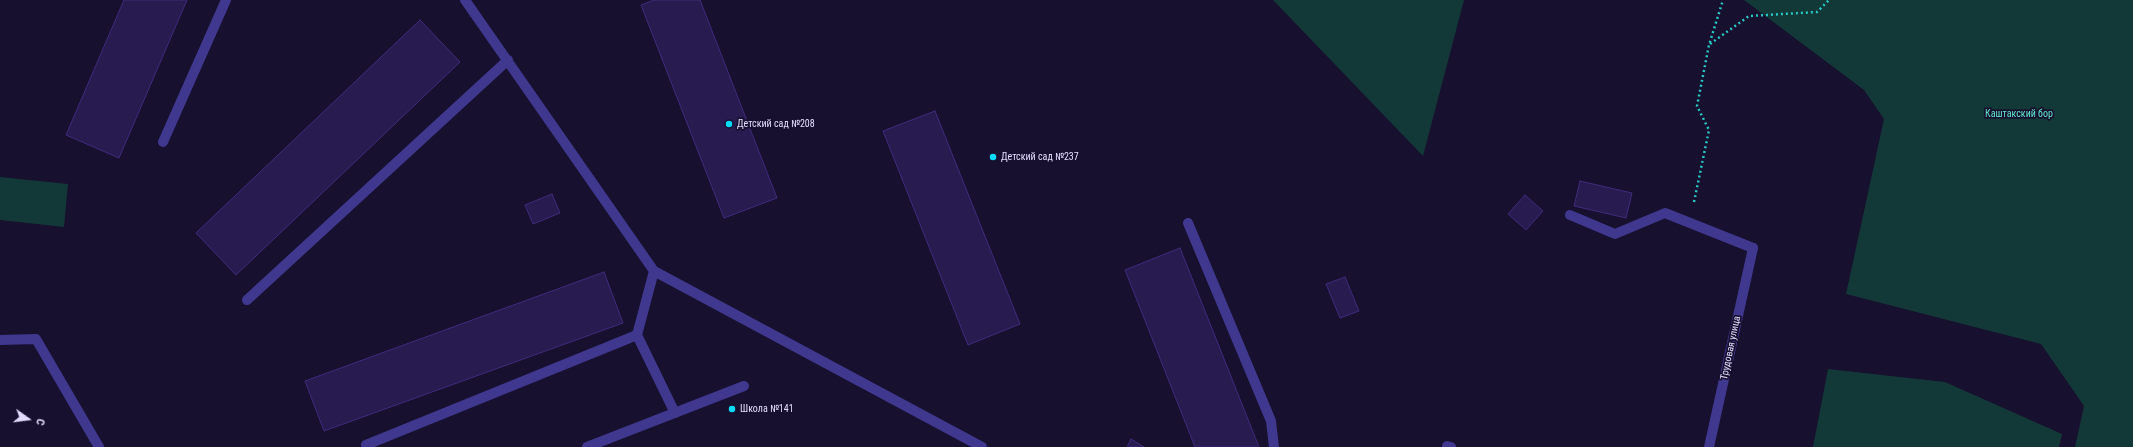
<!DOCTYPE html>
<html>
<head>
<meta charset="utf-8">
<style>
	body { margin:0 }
	#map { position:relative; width:2133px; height:447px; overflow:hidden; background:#17102e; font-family:"Roboto Condensed",sans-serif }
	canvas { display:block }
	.north { position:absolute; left:8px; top:399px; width:40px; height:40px; -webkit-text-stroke:3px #17102e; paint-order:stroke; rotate:104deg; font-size:11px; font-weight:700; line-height:16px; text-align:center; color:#e2ddff }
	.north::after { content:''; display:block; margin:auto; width:14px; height:18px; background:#e2ddff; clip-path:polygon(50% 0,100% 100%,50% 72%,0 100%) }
</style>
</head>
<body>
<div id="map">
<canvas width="2133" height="447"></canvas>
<div class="north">С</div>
</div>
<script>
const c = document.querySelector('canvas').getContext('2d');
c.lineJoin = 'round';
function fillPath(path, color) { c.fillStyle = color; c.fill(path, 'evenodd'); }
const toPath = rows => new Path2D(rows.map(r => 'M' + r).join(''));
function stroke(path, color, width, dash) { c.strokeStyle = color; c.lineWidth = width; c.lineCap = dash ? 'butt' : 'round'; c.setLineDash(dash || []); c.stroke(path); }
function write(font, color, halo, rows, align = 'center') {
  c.font = font + ' "Roboto Condensed",sans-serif'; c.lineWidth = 3.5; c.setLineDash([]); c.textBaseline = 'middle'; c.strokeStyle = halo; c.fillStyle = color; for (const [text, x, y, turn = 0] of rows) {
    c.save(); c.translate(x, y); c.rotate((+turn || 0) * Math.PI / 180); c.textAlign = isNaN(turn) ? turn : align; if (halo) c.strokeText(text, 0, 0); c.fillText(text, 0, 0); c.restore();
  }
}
const green = toPath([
	[1273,0,1464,0,1423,156],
	[1744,0,2133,0,2133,447,2075,447,2084,406,2041,344,1846,294,1884,119,1864,90],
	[0,177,68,184,64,227,0,220],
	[1828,369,1945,382,2062,434,2059,447,1813,447]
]);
const building = toPath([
	[124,0,187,0,119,158,66,135,124,0],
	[654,0,700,0,777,198,724,218,641,5,654,0],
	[420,20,460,62,236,275,196,233,420,20],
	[935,111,1020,324,968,345,883,131,935,111],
	[1580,181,1632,193,1626,218,1574,206,1580,181],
	[552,194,560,213,533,224,525,205,552,194],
	[1525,195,1543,211,1526,230,1508,214,1525,195],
	[1180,248,1259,447,1195,447,1125,270,1180,248],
	[604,272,623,323,324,431,305,381,604,272],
	[1345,277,1359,311,1340,318,1326,284,1345,277],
	[1131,439,1144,447,1127,447,1131,439]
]);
const path = toPath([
	[1710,44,1749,16,1817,12,1829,0],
	[1694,202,1709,130,1697,106,1709,45,1723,0]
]);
const service = toPath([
	[465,0,654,271,982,447],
	[163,142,226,0],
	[1570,215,1615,234,1665,213,1753,248],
	[1188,223,1271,421,1274,447],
	[247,300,508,60],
	[637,335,675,413],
	[0,340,36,339,99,447],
	[366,445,637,335,654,271],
	[1447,446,1451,447],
	[587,447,744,386]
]);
const minor = toPath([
	[1709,447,1753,248]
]);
const markers = [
	[729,124,4,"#09dbff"],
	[993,157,4,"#09dbff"],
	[732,409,4,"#09dbff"]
];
const parkNames = [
	["Каштакский бор",2019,114]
];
const poiNames = [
	["Детский сад №208",737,124],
	["Детский сад №237",1001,157],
	["Школа №141",740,409]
];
const streetNames = [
	["Трудовая улица",1731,348,-78]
];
fillPath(green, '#133838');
fillPath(building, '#281b50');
stroke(building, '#402b7d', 1);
stroke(path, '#29c7c5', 2.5, [2, 3]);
stroke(service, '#40388f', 10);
stroke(minor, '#40388f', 10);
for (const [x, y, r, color] of markers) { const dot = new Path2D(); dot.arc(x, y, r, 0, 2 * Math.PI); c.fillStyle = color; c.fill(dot); stroke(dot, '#17102e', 1.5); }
write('10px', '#60e8cd', '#17102e', parkNames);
write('10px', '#e2ddff', '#17102e', poiNames, 'left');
write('10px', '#e2ddff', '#17102e', streetNames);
</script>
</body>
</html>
